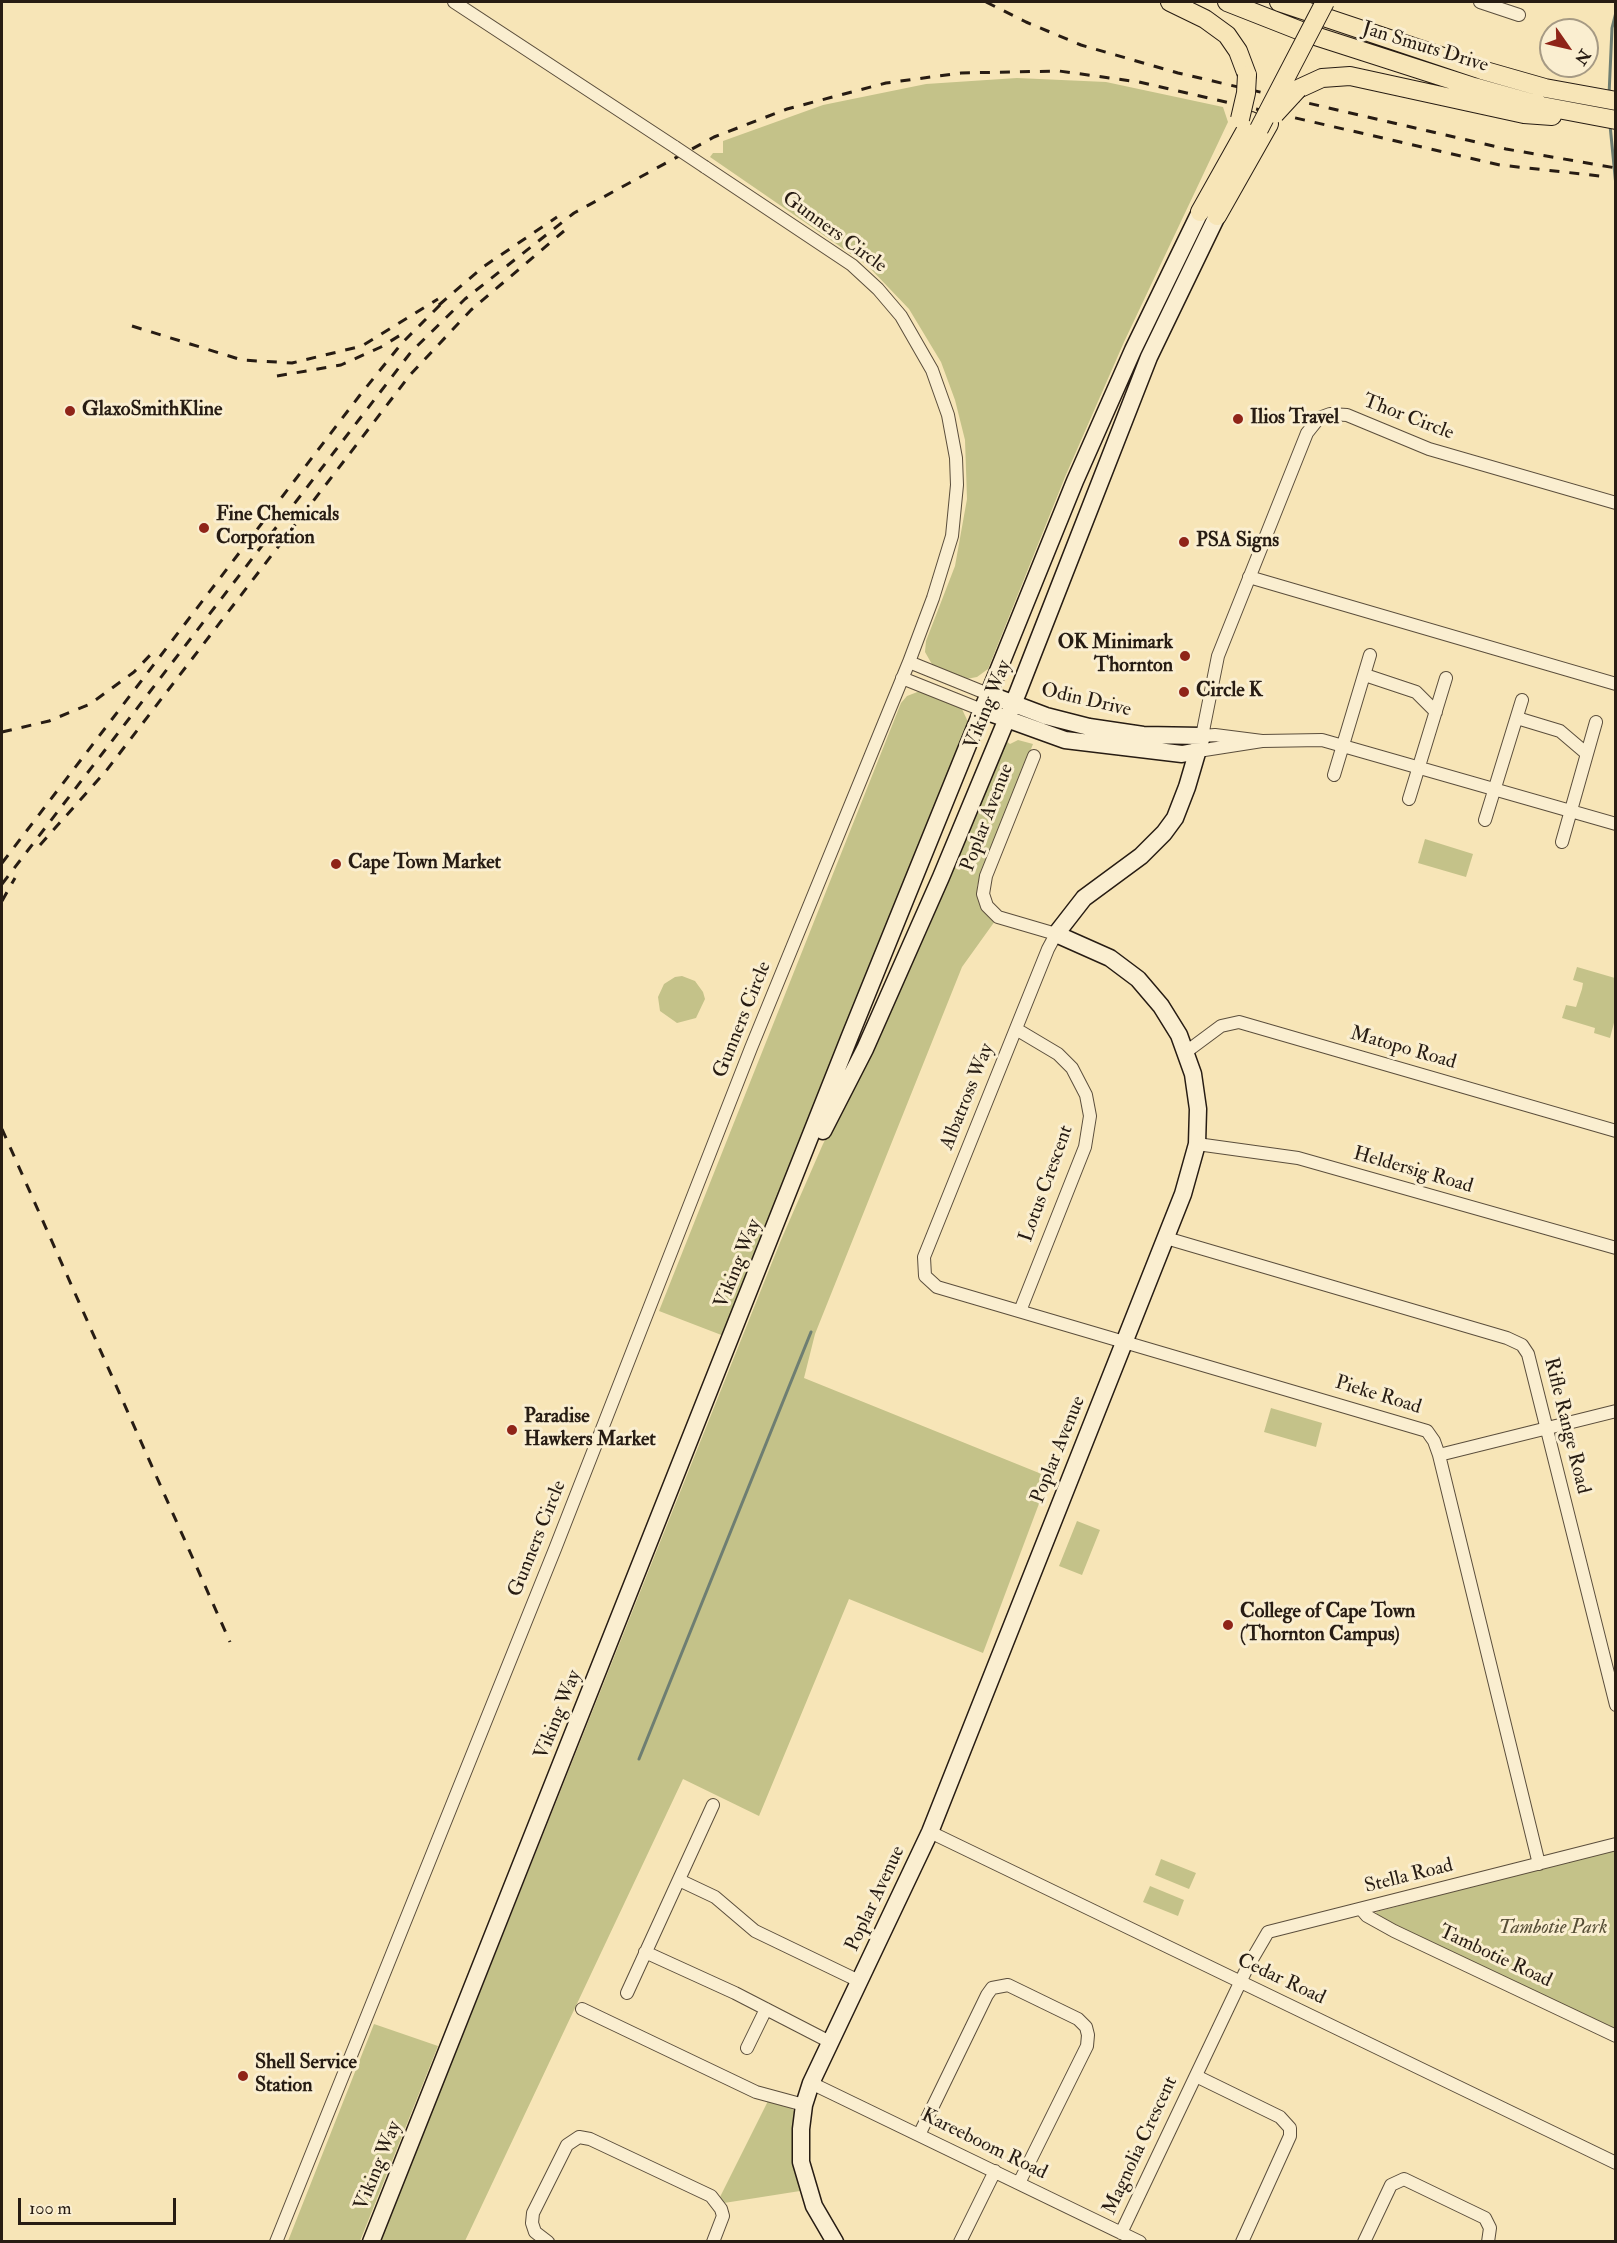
<!DOCTYPE html>
<html>
<head>
<meta charset="utf-8">
<style>
	body { margin:0 }
	#map { position:relative; width:1617px; height:2243px; overflow:hidden; background:#f7e5b7; font-family:"IM FELL Double Pica",serif }
	canvas { display:block }
	.frame { position:absolute; inset:0; border:3px solid #271c13; pointer-events:none }
	.north { position:absolute; left:1539px; top:18px; width:60px; height:60px; box-sizing:border-box; background:#faeed0; border:2px solid #a69a84; border-radius:50%; rotate:124deg; font-size:16px; font-weight:700; line-height:24px; text-align:center; color:#271c13 }
	.north::after { content:''; display:block; margin:auto; width:21px; height:27px; background:#8f2418; clip-path:polygon(50% 0,100% 100%,50% 72%,0 100%) }
	.scale { position:absolute; left:18px; top:2198px; width:158px; height:27px; box-sizing:border-box; border:3px solid #271c13; border-top:0; padding-left:8px; font-size:18px; line-height:21px; white-space:nowrap; color:#271c13; -webkit-text-stroke:4px #faeed0; paint-order:stroke }
</style>
</head>
<body>
<div id="map">
<canvas width="1617" height="2243"></canvas>
<div class="frame"></div>
<div class="north">N</div>
<div class="scale">100 m</div>
</div>
<script>
const c = document.querySelector('canvas').getContext('2d');
c.lineJoin = 'round';
function fillPath(path, color) { c.fillStyle = color; c.fill(path, 'evenodd'); }
const toPath = rows => new Path2D(rows.map(r => 'M' + r).join(''));
function stroke(path, color, width, dash) { c.strokeStyle = color; c.lineWidth = width; c.lineCap = dash ? 'butt' : 'round'; c.setLineDash(dash || []); c.stroke(path); }
function write(font, color, halo, rows, align = 'center') {
  c.font = font + ' "IM FELL Double Pica",serif'; c.lineWidth = 6; c.setLineDash([]); c.textBaseline = 'middle'; c.strokeStyle = halo; c.fillStyle = color; for (const [text, x, y, turn = 0] of rows) {
    c.save(); c.translate(x, y); c.rotate((+turn || 0) * Math.PI / 180); c.textAlign = isNaN(turn) ? turn : align; if (halo) c.strokeText(text, 0, 0); c.fillText(text, 0, 0); c.restore();
  }
}
const green = toPath([
	[1017,78,1106,82,1223,107,1228,122,1124,342,1065,477,988,669,977,677,966,679,933,666,925,652,926,641,955,566,967,499,965,440,955,400,941,362,909,309,867,265,710,157,713,153,723,153,723,141,823,105,926,84],
	[920,691,961,707,969,724,724,1336,659,1311,901,703,907,696],
	[1018,740,1033,744,977,886,980,905,995,921,962,967,815,1334,804,1378,1049,1477,983,1653,849,1599,759,1816,683,1779,465,2241,380,2242,781,1240,823,1144,927,932,1003,744,1006,741,1010,744],
	[1425,839,1473,854,1466,877,1418,863],
	[1577,967,1615,978,1615,1019,1610,1038,1594,1033,1595,1028,1562,1018,1566,1005,1576,1007,1582,989,1583,983,1573,980],
	[682,976,695,981,703,992,705,999,696,1018,677,1023,660,1011,658,997,664,984,675,977],
	[1271,1408,1322,1423,1316,1447,1264,1432],
	[1077,1521,1100,1530,1082,1575,1059,1566],
	[1615,1849,1615,2031,1378,1916,1376,1912],
	[1161,1859,1196,1873,1189,1889,1155,1875],
	[1150,1886,1184,1900,1178,1916,1143,1902],
	[374,2024,438,2046,360,2241,288,2241],
	[768,2101,790,2106,794,2111,793,2151,800,2191,724,2203,720,2197]
]);
const stream = toPath([
	[1609,95,1612,28,1616,12],
	[1610,125,1616,186],
	[639,1759,811,1332]
]);
const street = toPath([
	[454,2,675,147],
	[1480,2,1519,15],
	[1249,577,1616,684],
	[909,662,988,694],
	[1365,675,1416,692,1436,712],
	[902,678,982,710],
	[1517,718,1560,731,1587,754],
	[1262,741,1215,735,1202,736,1218,656,1307,433,1319,418,1330,414,1347,415,1429,449,1616,503],
	[1198,751,1262,741,1322,740,1616,824],
	[1034,756,986,876,983,894,987,906,998,917,1056,934,1048,949,924,1257,925,1276,937,1287,1427,1431,1434,1441,1439,1455,1539,1864],
	[1334,775,1370,655],
	[1409,799,1446,678],
	[1485,820,1522,700],
	[1562,842,1596,722],
	[1016,1029,1058,1054,1072,1068,1086,1095,1090,1116,1085,1147,1020,1311],
	[1186,1052,1221,1026,1239,1022,1616,1131],
	[1197,1144,1298,1158,1616,1248],
	[1166,1238,1507,1338,1522,1345,1528,1354,1616,1705],
	[1439,1455,1616,1411],
	[930,1832,1616,2163],
	[679,1880,715,1897,755,1931,859,1981],
	[1361,1909,1367,1916,1394,1931,1616,2036],
	[645,1952,735,1993,830,2042],
	[627,1993,713,1805],
	[582,2009,756,2092,804,2105],
	[747,2048,766,2009],
	[1196,2076,1280,2117,1290,2128,1290,2136,1242,2242],
	[811,2083,1140,2242],
	[919,2135,987,1995,992,1988,1008,1985,1078,2019,1086,2027,1088,2035,1087,2046,1019,2183],
	[1121,2233,1247,1968,1268,1932,1616,1844],
	[276,2242,555,1549,751,1048,909,662,933,598,952,536,957,485,956,458,948,415,932,370,901,316,878,289,852,265,705,167],
	[548,2242,535,2232,532,2223,533,2213,567,2145,579,2137,590,2139,711,2196,721,2209,723,2216,713,2242],
	[960,2242,995,2171],
	[1364,2242,1391,2185,1404,2179,1485,2218,1490,2228,1488,2242]
]);
const secondary = toPath([
	[982,710,1065,740,1182,754,1198,751],
	[823,1131,865,1049,941,877,1018,692,1149,357,1217,216],
	[371,2242,850,1036,1075,481,1133,350,1200,212],
	[835,2242,814,2206,801,2162,801,2129,804,2105,811,2083,930,1832,1183,1194,1197,1144,1198,1109,1193,1074,1179,1035,1161,1006,1138,979,1110,958,1056,934,1084,898,1141,856,1164,833,1175,818,1187,787,1202,736,1143,735,1089,727,1046,716,988,694]
]);
const primary = toPath([
	[1170,2,1205,19,1227,35,1238,51,1247,75],
	[1227,2,1306,33,1474,87,1542,106,1616,120],
	[1279,2,1482,70,1545,88,1616,101],
	[1298,89,1322,78,1350,76,1524,114,1552,116],
	[1200,212,1251,121],
	[1217,216,1269,124]
]);
const rail = toPath([
	[986,2,1026,22,1081,45,1178,73,1506,149,1616,168],
	[439,305,483,267,557,217],
	[132,326,242,360,292,363,362,346,438,299],
	[277,376,341,365,381,347,407,331],
	[2,732,49,721,90,704,134,672,154,651],
	[40,845,106,771,410,375,471,310,564,231],
	[2,863,360,395,402,343,444,301],
	[2,884,411,352,465,299,574,213,714,137,787,109,886,83,961,73,1059,71,1139,82,1500,165,1600,176],
	[2,901,15,878],
	[2,1129,230,1642]
]);
const streetBridge = toPath([
	[675,147,705,167]
]);
const primaryBridge = toPath([
	[1275,114,1298,89],
	[1240,119,1246,93,1247,75],
	[1259,129,1325,2]
]);
const markers = [
	[70,411,6,"#8f2418"],
	[1238,419,6,"#8f2418"],
	[204,528,6,"#8f2418"],
	[1184,542,6,"#8f2418"],
	[1185,656,6,"#8f2418"],
	[1184,692,6,"#8f2418"],
	[336,864,6,"#8f2418"],
	[512,1430,6,"#8f2418"],
	[1228,1625,6,"#8f2418"],
	[243,2076,6,"#8f2418"]
];
const streetNames = [
	["Jan Smuts Drive",1425,48,17],
	["Gunners Circle",834,233,36],
	["Thor Circle",1408,418,21],
	["Odin Drive",1086,701,13],
	["Viking Way",989,705,-68],
	["Poplar Avenue",988,818,-69],
	["Gunners Circle",743,1020,-68],
	["Matopo Road",1403,1049,16],
	["Albatross Way",968,1097,-68],
	["Heldersig Road",1413,1171,16],
	["Lotus Crescent",1047,1184,-70],
	["Viking Way",739,1264,-68],
	["Pieke Road",1378,1396,17],
	["Rifle Range Road",1566,1426,76],
	["Poplar Avenue",1059,1450,-68],
	["Gunners Circle",538,1539,-68],
	["Viking Way",559,1715,-68],
	["Stella Road",1409,1877,-14],
	["Poplar Avenue",876,1899,-65],
	["Tambotie Road",1495,1957,25],
	["Cedar Road",1281,1980,25],
	["Kareeboom Road",984,2145,26],
	["Magnolia Crescent",1141,2146,-65],
	["Viking Way",379,2166,-68]
];
const poiNames = [
	["GlaxoSmithKline",82,411],
	["Ilios Travel",1250,419],
	["Fine Chemicals",216,516],
	["Corporation",216,539],
	["PSA Signs",1196,542],
	["OK Minimark",1173,644,"right"],
	["Thornton",1173,667,"right"],
	["Circle K",1196,692],
	["Cape Town Market",348,864],
	["Paradise",524,1418],
	["Hawkers Market",524,1441],
	["College of Cape Town",1240,1613],
	["(Thornton Campus)",1240,1636],
	["Shell Service",255,2064],
	["Station",255,2087]
];
const parkNames = [
	["Tambotie Park",1553,1929]
];
fillPath(green, '#c4c289');
stroke(stream, '#6e7e72', 3);
stroke(street, '#5b4e3c', 14);
stroke(secondary, '#271c13', 19);
stroke(primary, '#271c13', 20);
stroke(street, '#faeed0', 12);
stroke(secondary, '#faeed0', 16);
stroke(primary, '#f7e5b7', 18);
stroke(rail, '#271c13', 3, [10, 10]);
stroke(streetBridge, '#5b4e3c', 14, []);
stroke(primaryBridge, '#271c13', 20, []);
stroke(streetBridge, '#faeed0', 12);
stroke(primaryBridge, '#f7e5b7', 18);
for (const [x, y, r, color] of markers) { const dot = new Path2D(); dot.arc(x, y, r, 0, 2 * Math.PI); c.fillStyle = color; c.fill(dot); stroke(dot, '#faeed0', 2); }
write('20px', '#271c13', '#faeed0', streetNames);
write('bold 20px', '#271c13', '#faeed0', poiNames, 'left');
write('italic 20px', '#564e36', '#faeed0', parkNames);
</script>
</body>
</html>
